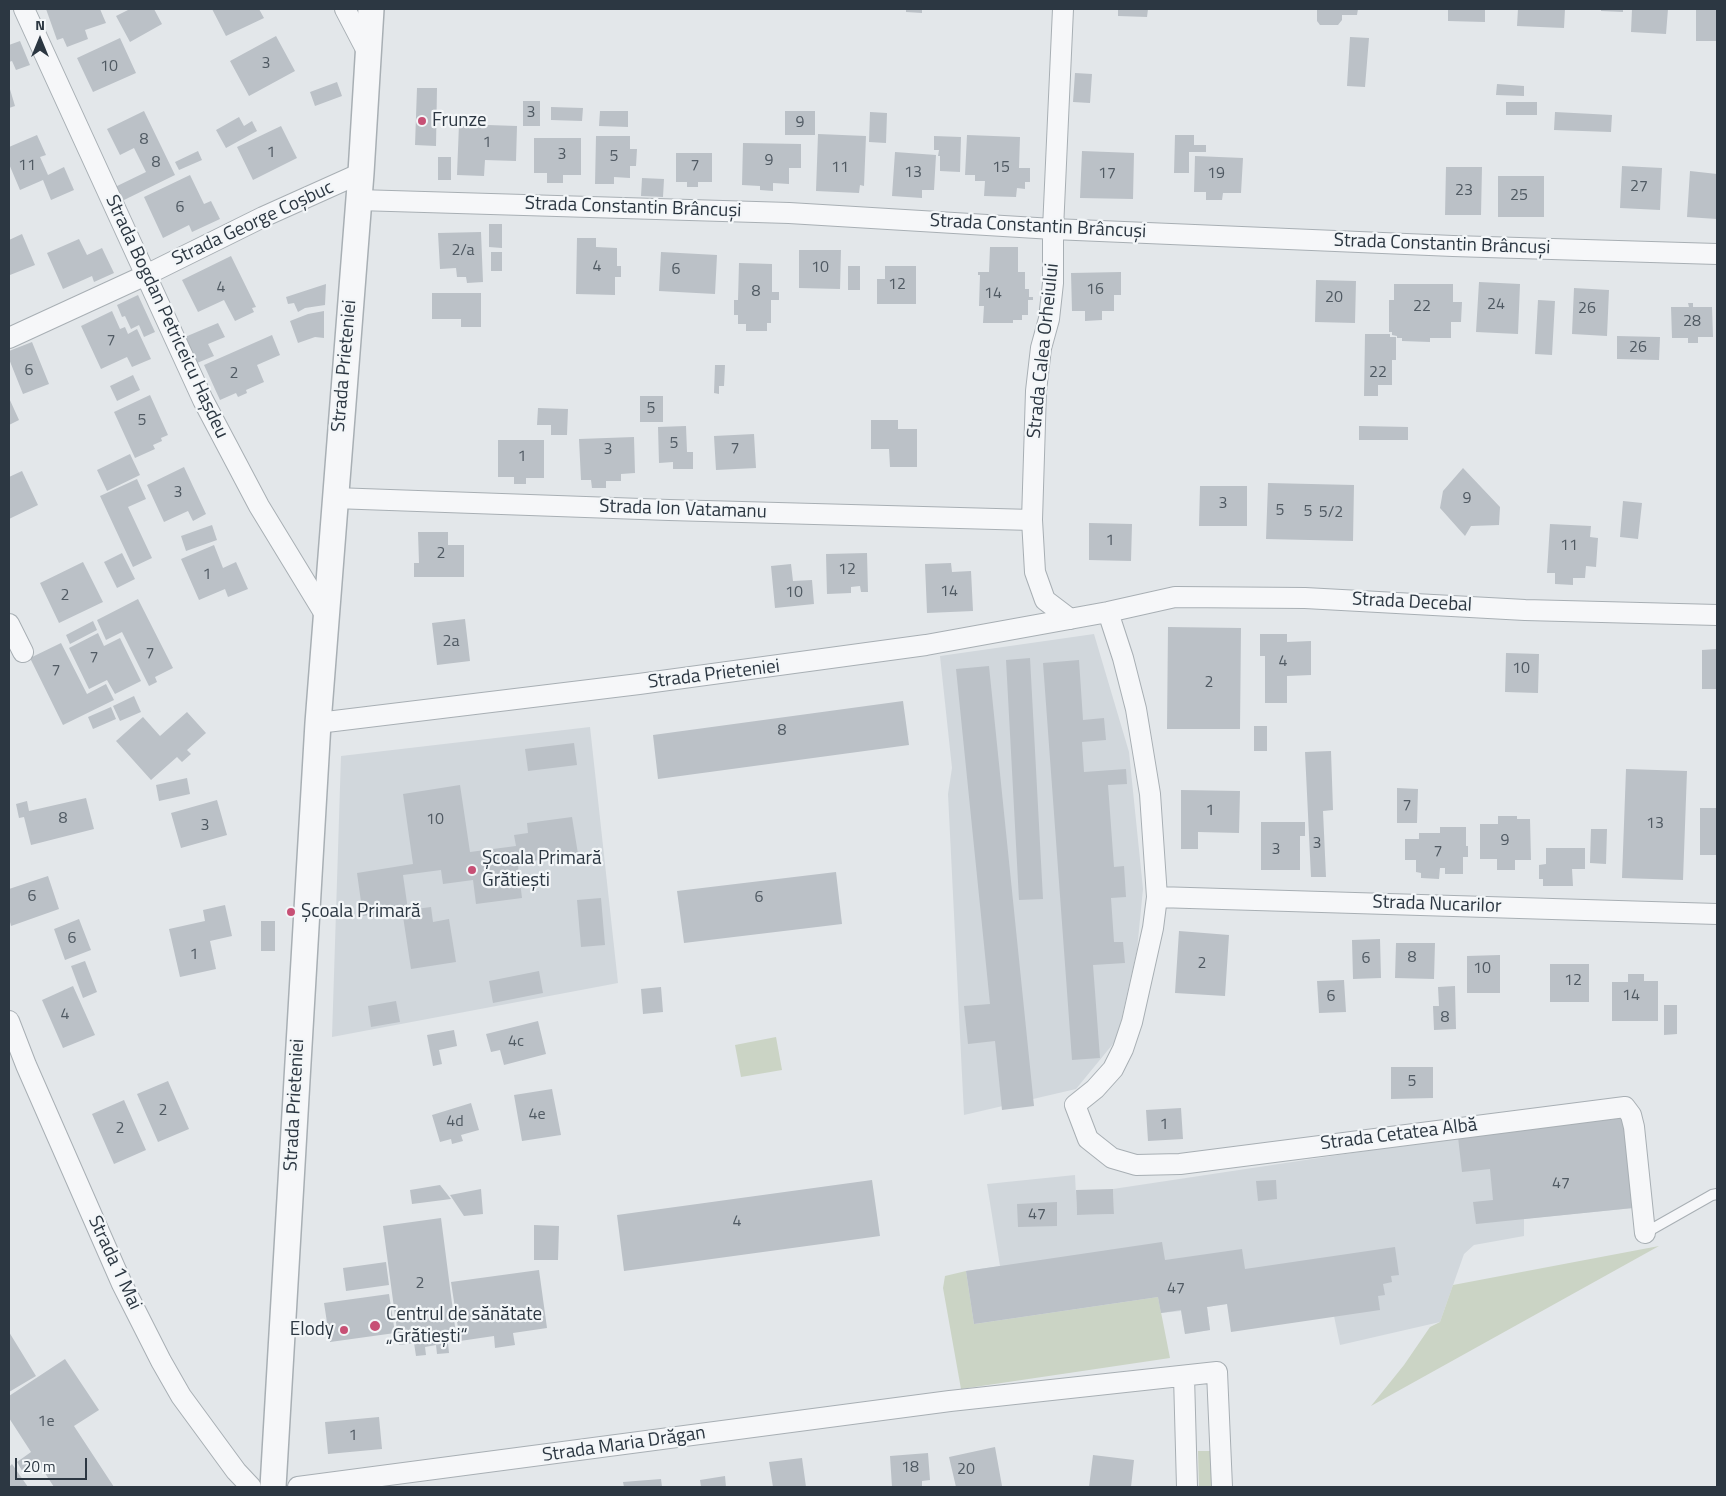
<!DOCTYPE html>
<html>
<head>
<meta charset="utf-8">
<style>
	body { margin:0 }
	#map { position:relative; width:1726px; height:1496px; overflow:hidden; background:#e3e7ea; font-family:"Titillium Web",sans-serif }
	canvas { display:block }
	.frame { position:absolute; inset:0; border:10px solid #2c3742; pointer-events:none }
	.north { position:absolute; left:15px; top:15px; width:50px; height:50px; -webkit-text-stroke:4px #f3f6f8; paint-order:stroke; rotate:0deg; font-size:14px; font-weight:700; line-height:20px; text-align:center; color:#2c3742 }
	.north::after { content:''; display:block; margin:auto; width:18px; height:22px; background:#2c3742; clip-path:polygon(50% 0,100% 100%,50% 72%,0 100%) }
	.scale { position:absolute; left:15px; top:1458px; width:72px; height:22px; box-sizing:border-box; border:2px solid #2c3742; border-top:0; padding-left:6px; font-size:15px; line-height:18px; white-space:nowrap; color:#2c3742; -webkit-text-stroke:4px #f3f6f8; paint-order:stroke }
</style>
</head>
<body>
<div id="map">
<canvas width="1726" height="1496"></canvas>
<div class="frame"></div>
<div class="north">N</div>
<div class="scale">20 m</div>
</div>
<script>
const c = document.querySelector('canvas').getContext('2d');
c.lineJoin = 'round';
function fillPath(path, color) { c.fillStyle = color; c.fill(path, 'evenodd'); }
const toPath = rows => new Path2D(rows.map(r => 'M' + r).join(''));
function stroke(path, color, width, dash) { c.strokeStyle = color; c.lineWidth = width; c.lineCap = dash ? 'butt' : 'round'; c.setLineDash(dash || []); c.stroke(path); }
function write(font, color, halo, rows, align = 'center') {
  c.font = font + ' "Titillium Web",sans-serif'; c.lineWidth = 4.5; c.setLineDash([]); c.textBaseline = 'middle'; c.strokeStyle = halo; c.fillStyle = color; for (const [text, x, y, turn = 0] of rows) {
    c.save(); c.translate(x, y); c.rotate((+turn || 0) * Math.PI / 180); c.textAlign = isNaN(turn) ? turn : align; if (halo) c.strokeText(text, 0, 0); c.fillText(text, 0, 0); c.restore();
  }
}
const built = toPath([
	[1094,634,1129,752,1143,889,1137,950,1117,1039,1076,1089,964,1115,948,794,952,768,940,656],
	[590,727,618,983,332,1037,341,756],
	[1458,1137,1633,1208,1524,1219,1524,1236,1474,1245,1464,1254,1440,1322,1340,1345,1334,1316,1227,1304,1207,1307,1210,1330,1185,1334,1181,1311,1161,1313,1158,1297,974,1324,966,1271,1000,1266,987,1184,1075,1175,1077,1215,1114,1214,1113,1189]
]);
const green = toPath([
	[776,1037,782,1070,741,1077,735,1045],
	[1659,1246,1371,1406,1404,1365,1430,1327,1440,1322,1453,1285],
	[966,1271,974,1324,1158,1297,1170,1358,961,1389,943,1288,945,1276],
	[1198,1451,1211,1451,1211,1487,1199,1487]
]);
const building = toPath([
	[46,9,100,9,106,23,85,30,88,39,67,47,63,38,57,40],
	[130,9,154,9,162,24,130,42,116,16],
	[212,9,259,9,264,18,226,36],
	[906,9,922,9,922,13,906,12],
	[1118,9,1148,9,1147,17,1118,16],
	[1317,9,1358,9,1357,15,1342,15,1342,20,1338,25,1320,25,1317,21],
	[1448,9,1485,9,1485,22,1448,21],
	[1518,9,1565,9,1564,28,1517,26],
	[1601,9,1623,9,1623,12,1601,11],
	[1632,9,1668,9,1666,34,1631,32],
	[1696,9,1717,9,1717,41,1696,41],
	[276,36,295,71,249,96,230,61],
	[1350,37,1369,38,1365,87,1347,86],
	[120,38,136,73,93,92,77,58],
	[20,41,30,65,16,70,12,61,9,62,9,45],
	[1075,73,1092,74,1090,103,1073,102],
	[337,82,342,96,315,106,310,92],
	[1497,84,1524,86,1524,96,1496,95],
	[9,86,15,106,9,108],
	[417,88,437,88,436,146,415,145],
	[523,101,540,101,540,126,523,126],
	[1506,102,1537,102,1537,115,1506,115],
	[551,107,583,108,582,121,551,120],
	[144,111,175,175,122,201,115,187,146,172,134,148,120,155,107,129],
	[600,111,628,111,628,127,599,126],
	[785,111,815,111,815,135,785,135],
	[870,112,887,113,886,143,869,142],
	[1555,112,1612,115,1611,132,1554,130],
	[239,117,244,126,252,121,257,131,226,148,216,130],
	[459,124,517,126,516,161,485,160,484,176,457,175],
	[281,126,297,158,253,180,237,147],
	[818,134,866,136,864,186,860,185,859,193,816,191],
	[37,135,46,155,40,157,48,175,64,167,74,190,51,200,43,180,20,190,9,164,9,147],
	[967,135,1020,137,1019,168,1030,168,1030,182,1025,182,1025,189,1017,188,1016,197,984,196,985,181,975,181,975,175,965,175],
	[1175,135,1194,135,1194,145,1206,145,1206,152,1189,152,1189,173,1174,173],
	[596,136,630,136,630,149,637,149,636,166,630,166,630,178,614,177,614,184,595,184],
	[934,136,961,137,960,172,940,171,940,156,938,156,939,150,934,150],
	[534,138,581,138,581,175,563,175,563,183,547,183,547,173,534,173],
	[743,143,801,144,801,168,789,168,789,184,773,183,773,191,760,190,760,186,742,185],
	[198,151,202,160,179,170,175,162],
	[1082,151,1134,153,1133,199,1080,198],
	[895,152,936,155,934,190,922,190,922,198,892,196],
	[676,153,712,153,712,182,698,182,698,187,687,187,687,182,676,182],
	[1195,156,1243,158,1241,193,1223,193,1222,200,1206,200,1206,192,1194,192],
	[438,157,451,157,451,180,438,180],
	[1622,166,1662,168,1660,210,1620,208],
	[1446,167,1482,167,1481,215,1445,215],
	[1690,171,1717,174,1717,219,1687,217],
	[190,175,204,204,211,201,220,219,192,232,189,225,163,238,144,197],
	[1498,176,1544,176,1544,217,1498,217],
	[642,178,664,179,663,197,641,196],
	[489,224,502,224,502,248,489,247],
	[481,232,483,282,467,283,466,277,457,277,456,268,440,269,438,233],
	[22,234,35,265,10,275,9,240],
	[577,238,596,238,596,247,617,248,617,266,621,266,621,277,615,277,615,295,576,294],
	[79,239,87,255,102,248,114,273,94,282,92,276,63,289,47,253],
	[990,247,1018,247,1018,272,1025,272,1025,289,1029,289,1029,297,1033,297,1033,300,1028,300,1028,315,1022,315,1022,320,1013,320,1013,323,983,323,984,306,979,306,980,275,978,275,978,272,989,272],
	[799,250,841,250,840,289,799,288],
	[491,252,502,252,502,271,491,271],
	[661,252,717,255,715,294,659,291],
	[231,256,256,307,252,308,254,312,235,321,224,300,198,312,182,280],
	[739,263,772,264,772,292,779,292,779,300,771,300,771,323,767,323,767,331,746,331,746,324,738,324,738,315,734,315,734,300,738,300],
	[848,266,860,266,860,290,848,290],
	[885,266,916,266,916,304,877,304,877,279,885,279],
	[1121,272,1121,295,1114,295,1114,311,1102,311,1102,320,1085,321,1085,311,1072,311,1071,273],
	[1316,280,1356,281,1355,323,1315,322],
	[1479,282,1520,284,1518,334,1476,332],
	[326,284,325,305,305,308,298,312,294,303,288,304,286,297],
	[1394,284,1453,284,1453,302,1462,302,1461,322,1451,322,1451,338,1430,338,1430,342,1402,341,1402,338,1397,338,1397,336,1392,335,1392,332,1389,332,1389,300,1394,300],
	[1574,288,1609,290,1607,336,1572,334],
	[432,293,481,293,481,327,461,327,461,319,432,319],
	[138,295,155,332,144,337,139,325,131,329,125,316,122,317,117,305],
	[1538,300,1555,301,1552,355,1535,354],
	[1688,303,1693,303,1693,307,1712,307,1713,337,1698,337,1698,343,1688,343,1688,338,1672,338,1671,307,1689,307],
	[112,311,120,329,125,327,128,334,137,329,151,359,132,367,127,357,101,369,81,326],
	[324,311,324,338,315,337,298,343,290,321,308,314],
	[218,323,225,337,208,344,214,356,197,363,185,337],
	[1365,334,1390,334,1390,337,1396,337,1396,360,1392,360,1392,385,1378,385,1378,396,1364,396],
	[272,335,280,355,257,365,264,382,246,390,247,393,238,397,236,393,220,400,204,365],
	[1617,336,1660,337,1659,360,1617,359],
	[32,342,49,384,23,394,9,359,9,351],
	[715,365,725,365,724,386,719,386,719,394,714,393],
	[133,375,140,390,117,401,110,386],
	[150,395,168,435,161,438,162,441,153,445,155,449,135,458,114,412],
	[640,396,663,396,663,422,640,422],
	[9,398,19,420,9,425],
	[538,408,568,409,567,435,551,435,551,425,537,425],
	[871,420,898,420,898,429,917,429,917,467,890,467,889,449,871,449],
	[686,426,687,452,693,452,693,469,673,469,673,462,659,463,658,427],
	[1359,426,1408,427,1408,440,1359,440],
	[754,434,756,468,716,470,714,436],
	[634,437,635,473,621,474,621,481,606,481,606,488,592,488,591,480,581,480,579,439],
	[498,440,544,440,544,478,526,478,526,484,514,484,514,477,498,477],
	[130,454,140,475,107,491,97,470],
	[184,467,206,514,193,521,188,511,164,522,147,485],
	[1463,468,1500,507,1499,525,1471,526,1465,536,1440,508,1443,491],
	[22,471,38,505,9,519,9,477],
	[137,479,146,499,128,507,152,558,133,567,100,496],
	[1268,483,1354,485,1353,541,1266,539],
	[1200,486,1247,486,1247,526,1199,526],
	[1623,501,1642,503,1638,539,1620,537],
	[1089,523,1132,524,1131,561,1089,560],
	[1550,524,1591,526,1590,537,1598,538,1596,567,1586,566,1585,578,1573,578,1573,585,1555,584,1555,573,1547,573],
	[212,525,217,540,186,551,181,536],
	[418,532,448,532,448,545,464,545,464,577,414,577,414,563,419,563],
	[214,545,223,568,236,562,248,589,228,597,225,589,199,600,181,559],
	[122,553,135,579,117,588,104,562],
	[867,553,868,592,861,592,860,586,851,587,851,593,827,594,826,554],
	[83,562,103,602,59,623,40,583],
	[951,563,952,572,971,571,973,611,927,613,925,564],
	[791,564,793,581,812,580,814,604,775,608,771,566],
	[138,599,173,668,155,677,157,682,149,686,122,632,106,640,97,620],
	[465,619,470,661,437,665,432,623],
	[93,621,97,630,70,644,66,635],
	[1168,627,1241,628,1240,729,1167,729],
	[98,633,104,646,120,638,141,681,115,694,107,680,89,689,69,648],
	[1260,634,1287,634,1287,642,1311,641,1311,675,1287,676,1287,703,1265,703,1265,656,1260,656],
	[61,643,87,694,106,684,114,700,63,725,30,658],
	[1717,649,1717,689,1702,689,1702,650],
	[1506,653,1539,654,1538,693,1505,692],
	[1030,658,1043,899,1019,900,1006,660],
	[1079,660,1083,720,1104,718,1106,740,1082,742,1084,772,1126,769,1127,784,1108,785,1114,867,1124,866,1126,897,1111,898,1114,942,1123,942,1125,963,1093,965,1100,1058,1072,1060,1043,663],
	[989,666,1034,1106,1002,1110,995,1041,968,1044,964,1006,990,1004,956,669],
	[134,696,141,712,120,721,113,706],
	[903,701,909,745,658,779,653,735],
	[111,707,116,719,93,729,88,717],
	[187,712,206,733,187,750,191,754,182,762,177,757,151,780,116,741,143,717,160,736],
	[1254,726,1267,726,1267,751,1254,751],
	[574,743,577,765,528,771,525,749],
	[1331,751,1333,810,1323,811,1326,877,1311,877,1305,752],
	[1626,769,1687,771,1683,880,1622,878],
	[187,778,190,794,159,801,156,785],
	[460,785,470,852,516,846,514,835,528,833,527,823,572,817,578,854,532,861,533,864,518,866,522,898,476,904,473,880,443,884,441,870,403,875,408,910,431,907,433,922,449,919,456,962,411,969,402,910,363,916,357,873,413,864,403,794],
	[1397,788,1418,789,1417,823,1397,823],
	[1181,790,1240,791,1239,833,1198,832,1198,849,1181,849],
	[86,798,94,829,31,845,24,817,19,818,16,804,27,801,29,811],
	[217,800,227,835,181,848,171,813],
	[1700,808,1717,808,1717,855,1700,855],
	[1498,816,1517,816,1517,819,1530,819,1531,860,1515,860,1515,870,1497,870,1497,859,1480,859,1480,824,1498,824],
	[1261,822,1305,822,1305,836,1300,836,1300,870,1261,870],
	[1440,827,1466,827,1466,846,1468,846,1468,857,1463,857,1463,874,1445,874,1445,868,1440,868,1439,879,1421,878,1421,873,1416,872,1416,860,1405,860,1405,839,1419,839,1419,833,1440,833],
	[1591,829,1607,829,1606,864,1590,863],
	[1546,848,1585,848,1585,869,1572,869,1573,886,1543,886,1543,879,1539,879,1539,865,1546,864],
	[836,872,842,924,684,943,677,891],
	[48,876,59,909,11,926,9,918,9,889],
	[601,898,605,945,581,947,577,900],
	[225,905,232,936,210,941,216,969,180,977,169,929,205,921,203,910],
	[79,919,91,950,65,960,54,929],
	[261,921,275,921,275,951,261,951],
	[1179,931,1229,935,1225,996,1175,993],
	[1380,939,1381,978,1353,979,1352,940],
	[1396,943,1435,943,1434,979,1395,978],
	[1500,955,1500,993,1467,993,1467,956],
	[85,961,97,992,83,998,71,966],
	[1550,964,1589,964,1589,1002,1550,1002],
	[539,971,543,993,493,1003,489,981],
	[1628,974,1644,974,1644,981,1658,981,1658,1021,1612,1021,1612,982,1628,982],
	[1344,980,1346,1012,1319,1013,1317,981],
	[73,986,95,1035,63,1048,42,1000],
	[1455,986,1456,1029,1434,1030,1433,1006,1439,1006,1438,987],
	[661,987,663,1012,643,1014,641,989],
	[396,1001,400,1022,371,1027,368,1006],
	[1664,1005,1677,1005,1677,1034,1664,1035],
	[538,1021,546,1054,504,1065,500,1050,491,1052,486,1034],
	[454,1030,457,1046,439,1050,442,1064,433,1066,427,1035],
	[1391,1067,1433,1067,1433,1098,1391,1099],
	[168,1081,189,1129,158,1142,137,1094],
	[552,1089,561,1135,522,1141,514,1095],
	[124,1100,146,1150,114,1164,92,1114],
	[471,1103,479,1130,461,1135,463,1141,452,1144,451,1139,440,1142,432,1115],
	[1181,1108,1183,1139,1148,1141,1146,1110],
	[1623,1118,1633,1208,1476,1224,1473,1202,1493,1200,1490,1169,1462,1172,1458,1137],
	[872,1180,880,1236,624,1271,617,1215],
	[1276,1180,1277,1199,1258,1201,1256,1181],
	[440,1185,451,1199,412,1204,410,1190],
	[481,1189,483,1214,464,1216,450,1195],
	[1113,1189,1114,1214,1077,1215,1076,1190],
	[1057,1202,1057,1226,1018,1227,1017,1204],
	[441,1218,457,1342,448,1343,449,1353,437,1354,436,1345,425,1347,426,1355,416,1356,414,1343,399,1345,383,1226],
	[534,1225,559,1226,558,1260,534,1260],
	[1162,1242,1165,1260,1242,1249,1245,1269,1395,1247,1399,1275,1391,1276,1392,1282,1383,1284,1385,1295,1378,1296,1380,1310,1231,1332,1227,1304,1207,1307,1210,1330,1185,1334,1181,1310,1161,1313,1158,1297,974,1324,966,1271],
	[386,1262,389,1285,346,1291,343,1268],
	[539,1270,547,1328,513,1333,515,1345,495,1348,494,1336,460,1341,451,1282],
	[389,1294,395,1333,330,1342,324,1303],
	[9,1332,36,1376,9,1392],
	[65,1359,99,1410,74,1426,114,1487,54,1487,39,1464,24,1474,17,1462,31,1452,9,1418,9,1396],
	[379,1417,382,1449,328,1454,325,1422],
	[995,1447,1002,1486,995,1487,956,1487,949,1457],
	[928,1453,930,1480,922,1481,922,1487,892,1487,890,1456],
	[1093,1455,1134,1460,1131,1487,1089,1487],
	[802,1458,806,1487,773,1487,769,1462],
	[12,1464,28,1487,9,1487,9,1467],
	[725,1476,726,1487,701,1487,700,1480],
	[661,1479,662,1487,624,1487,623,1482]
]);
const service = toPath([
	[1645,1233,1712,1195,1717,1194]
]);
const minor = toPath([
	[24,9,203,400,259,506,326,616],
	[345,9,369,55],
	[1063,9,1053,229,1053,283,1049,319,1041,348,1036,391,1032,520,1035,572,1045,600,1070,619],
	[358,200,789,213,1053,229,1453,246,1717,254],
	[9,338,146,275,263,217,361,173],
	[334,498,669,510,1032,520],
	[1108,612,1123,658,1136,709,1150,794,1157,897,1153,928,1132,1022,1123,1049,1113,1069,1095,1089,1075,1105,1088,1139,1112,1158,1136,1165,1180,1164,1625,1107,1631,1115,1634,1127,1645,1233],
	[9,624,23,652],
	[318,723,639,684,926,645,1108,612,1175,597,1305,598,1525,610,1717,615],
	[1157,897,1717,914],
	[9,1021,26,1065,122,1284,161,1361,181,1396,236,1471,251,1487],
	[1184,1376,1187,1487],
	[298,1487,950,1401,1217,1372,1222,1487]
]);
const tertiary = toPath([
	[273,1487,318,723,361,173,371,9]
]);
const markers = [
	[422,121,5,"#c75075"],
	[472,870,5,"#c75075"],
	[291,912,5,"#c75075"],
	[375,1326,6,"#c75075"],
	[344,1330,5,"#c75075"]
];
const numberNames = [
	["3",266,64],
	["10",109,67],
	["3",531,113],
	["9",800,123],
	["8",144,140],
	["1",487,143],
	["1",271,153],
	["3",562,155],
	["5",614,157],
	["9",769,161],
	["8",156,163],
	["11",27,166],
	["7",695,166],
	["11",840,168],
	["15",1001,168],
	["13",913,173],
	["17",1107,174],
	["19",1216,174],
	["27",1639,187],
	["23",1464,191],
	["25",1519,196],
	["6",180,208],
	["2/a",463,251],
	["4",597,267],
	["10",820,268],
	["6",676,270],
	["12",897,285],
	["4",221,288],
	["16",1095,290],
	["8",756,292],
	["14",993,294],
	["20",1334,298],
	["24",1496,305],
	["22",1422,307],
	["26",1587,309],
	["28",1692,322],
	["7",111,341],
	["26",1638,348],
	["6",29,371],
	["22",1378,373],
	["2",234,374],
	["5",651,409],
	["5",142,421],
	["5",674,444],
	["7",735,449],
	["3",608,450],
	["1",522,457],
	["3",178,493],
	["9",1467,499],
	["3",1223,504],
	["5",1280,511],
	["5",1308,512],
	["5/2",1331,513],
	["1",1110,541],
	["11",1569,546],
	["2",441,554],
	["12",847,570],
	["1",207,575],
	["14",949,592],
	["10",794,593],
	["2",65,596],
	["2a",451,642],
	["7",150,654],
	["7",94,658],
	["4",1283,662],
	["10",1521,669],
	["7",56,671],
	["2",1209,683],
	["8",782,731],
	["7",1407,806],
	["1",1210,811],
	["8",63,819],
	["10",435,820],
	["13",1655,824],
	["3",205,826],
	["9",1505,841],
	["3",1317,844],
	["3",1276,850],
	["7",1438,852],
	["6",32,897],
	["6",759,898],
	["6",72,939],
	["1",194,955],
	["8",1412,958],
	["6",1366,959],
	["2",1202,964],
	["10",1482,969],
	["12",1573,981],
	["14",1631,996],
	["6",1331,997],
	["4",65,1015],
	["8",1445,1018],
	["4c",516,1042],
	["5",1412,1082],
	["2",163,1111],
	["4e",537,1115],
	["4d",455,1122],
	["1",1164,1125],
	["2",120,1129],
	["47",1561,1184],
	["47",1037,1215],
	["4",737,1222],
	["2",420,1284],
	["47",1176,1289],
	["1e",46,1422],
	["1",353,1436],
	["18",910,1468],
	["20",966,1470]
];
const poiNames = [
	["Frunze",432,121],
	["Școala Primară",482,859],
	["Grătiești",482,881],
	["Școala Primară",301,912],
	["Centrul de sănătate",386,1315],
	["„Grătiești“",386,1337],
	["Elody",334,1330,"right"]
];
const streetNames = [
	["Strada Constantin Brâncuși",633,208,2],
	["Strada George Coșbuc",253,224,-25],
	["Strada Constantin Brâncuși",1038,227,3],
	["Strada Constantin Brâncuși",1442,245,2],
	["Strada Bogdan Petriceicu Hașdeu",166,317,65],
	["Strada Calea Orheiului",1044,351,-84],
	["Strada Prieteniei",345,366,-85],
	["Strada Ion Vatamanu",683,510,2],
	["Strada Decebal",1412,603,3],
	["Strada Prieteniei",714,675,-7],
	["Strada Nucarilor",1437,905,2],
	["Strada Prieteniei",295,1105,-87],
	["Strada Cetatea Albă",1399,1135,-7],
	["Strada 1 Mai",114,1263,65],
	["Strada Maria Drăgan",624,1445,-8]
];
fillPath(built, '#d1d7dc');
fillPath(green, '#cbd4c5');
fillPath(building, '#bbc1c7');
stroke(service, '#a8afb4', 12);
stroke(minor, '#a8afb4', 22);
stroke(tertiary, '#a8afb4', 28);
stroke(service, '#f6f7f9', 10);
stroke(minor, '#f6f7f9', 20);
stroke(tertiary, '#f6f7f9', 25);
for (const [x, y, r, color] of markers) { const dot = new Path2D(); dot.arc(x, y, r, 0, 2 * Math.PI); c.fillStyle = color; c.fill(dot); stroke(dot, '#f3f6f8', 2); }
write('16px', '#505a63', null, numberNames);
write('19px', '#2c3742', '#f3f6f8', poiNames, 'left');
write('19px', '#2c3742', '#f3f6f8', streetNames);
</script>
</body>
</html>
